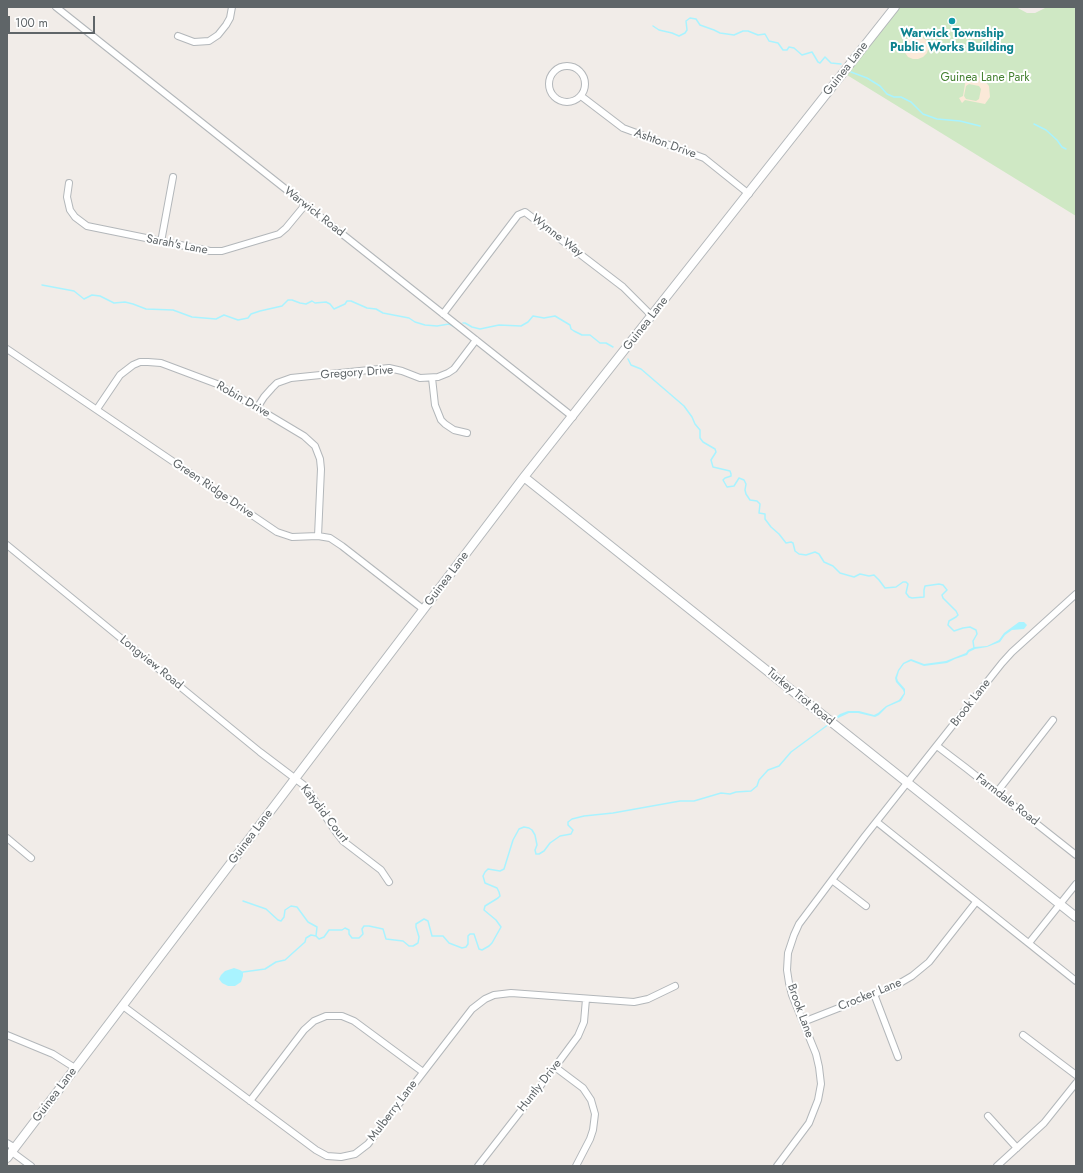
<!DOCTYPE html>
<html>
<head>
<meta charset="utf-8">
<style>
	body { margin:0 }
	#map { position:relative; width:1083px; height:1173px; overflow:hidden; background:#f1ece8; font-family:Jost,sans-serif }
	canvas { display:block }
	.frame { position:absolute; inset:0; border:8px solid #5f6568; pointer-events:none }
	.scale { position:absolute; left:8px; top:16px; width:87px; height:18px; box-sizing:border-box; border:2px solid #5f6568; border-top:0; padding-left:5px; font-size:12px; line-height:14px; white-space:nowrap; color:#5f6568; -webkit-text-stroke:3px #fff; paint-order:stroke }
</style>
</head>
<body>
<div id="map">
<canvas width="1083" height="1173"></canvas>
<div class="frame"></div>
<div class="scale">100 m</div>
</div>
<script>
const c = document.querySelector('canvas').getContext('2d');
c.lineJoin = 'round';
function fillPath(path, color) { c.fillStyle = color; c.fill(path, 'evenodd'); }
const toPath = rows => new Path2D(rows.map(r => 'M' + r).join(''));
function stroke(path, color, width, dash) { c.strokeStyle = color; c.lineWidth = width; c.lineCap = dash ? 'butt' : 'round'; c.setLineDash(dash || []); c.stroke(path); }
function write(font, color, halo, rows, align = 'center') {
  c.font = font + ' Jost,sans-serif'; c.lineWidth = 4; c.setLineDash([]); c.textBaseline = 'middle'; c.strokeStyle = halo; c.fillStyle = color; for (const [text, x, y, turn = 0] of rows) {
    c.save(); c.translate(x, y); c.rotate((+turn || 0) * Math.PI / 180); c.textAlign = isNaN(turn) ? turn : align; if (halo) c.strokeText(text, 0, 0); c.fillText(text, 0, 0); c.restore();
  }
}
const green = toPath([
	[899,7,1016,7,1027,13,1035,13,1047,7,1076,7,1076,216,847,75]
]);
const sand = toPath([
	[915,30,917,33,917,34,930,43,927,53,923,57,918,59,913,59,908,57,901,47,911,35,910,33,912,31],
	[974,76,982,78,989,86,990,97,985,104,965,100,962,103,959,98,963,96,966,78],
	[969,84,979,86,981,89,979,99,976,101,966,99,964,96,966,86]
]);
const water = toPath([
	[1019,622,1024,622,1027,625,1024,629,1012,630,1005,635,1000,642,987,647,975,649,969,652,967,655,955,659,947,663,924,666,911,661,904,664,899,671,897,678,898,681,905,689,905,694,901,701,887,707,879,715,875,717,858,713,849,713,836,719,835,718,840,714,848,711,859,711,874,715,878,713,886,706,899,700,904,693,903,690,896,682,895,678,898,670,903,663,911,659,924,664,946,661,966,653,968,650,974,647,987,646,999,640,1004,633],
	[234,968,240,970,243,972,243,976,241,982,235,986,228,986,222,983,219,979,221,975,225,971]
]);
const stream = toPath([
	[653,26,659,30,672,33,679,36,685,33,687,30,686,21,690,18,696,19,700,25,714,30,720,33,734,35,743,31,748,31,758,35,765,34,769,41,778,43,783,50,787,50,789,47,794,48,802,55,812,52,818,62,820,63,825,57,831,63,841,64],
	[851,72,867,78,880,86,887,94,894,97,901,97,911,102,923,114,937,119,960,121,980,126],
	[1034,124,1046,130,1057,140,1062,147,1066,149],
	[42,285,74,291,84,299,92,295,100,296,114,303,125,302,133,304,146,309,173,310,192,317,216,319,224,315,238,320,248,318,251,314,260,311,282,306,288,300,292,300,300,303,306,304,312,301,315,303,326,302,330,304,334,309,345,304,347,301,351,301,367,308,376,309,383,313,409,318,415,322,425,325,437,326,449,324,457,328],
	[463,323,465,323,472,327,480,329,499,325,521,326,528,322,533,316,544,318,555,316,570,325,571,329,574,331,582,335,590,335,600,343,606,343,613,347],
	[628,359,631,365,641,369,684,406,692,417,695,424,700,430,700,438,703,442,715,449,716,452,711,460,713,467,730,471,731,474,731,476,725,478,723,480,727,487,734,486,739,478,744,480,746,484,745,490,746,494,750,500,757,501,760,504,759,513,765,514,765,519,771,527,779,534,786,543,791,542,793,543,795,551,799,554,806,555,815,552,819,554,824,562,833,566,840,573,854,577,860,574,869,576,874,575,879,580,885,588,896,587,903,582,906,582,908,584,906,593,909,597,912,598,924,597,924,590,925,586,939,584,943,585,947,590,942,595,943,598,956,611,958,615,956,617,949,621,948,625,954,631,963,628,970,627,976,630,977,634,973,641,974,648],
	[243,901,266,909,278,920,281,921,284,917,285,910,291,906,297,907,308,922,317,927,316,936,319,939,324,937,329,930,342,930,345,928,349,930,349,934,352,938,359,938,363,934,362,929,364,926,369,926,383,929,386,939,403,941,409,946,413,946,418,943,419,937,416,927,416,924,424,919,428,921,432,936,443,936,449,943,462,948,466,947,468,944,468,936,470,934,474,934,479,949,482,950,489,946,492,943,501,927,496,920,484,910,485,906,498,898,500,896,499,892,497,888,485,883,483,876,485,872,488,869,500,871,504,869,513,840,519,829,524,827,529,828,532,830,535,835,537,845,535,850,536,854,539,854,544,851,550,843,560,836,571,834,573,830,568,825,568,822,572,819,584,816,613,813,680,801,694,801,721,793,730,794,736,792,751,791,757,786,759,780,768,770,779,766,791,752,829,724],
	[243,972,265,969,276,962,285,960,305,942,306,938,311,935,316,936]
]);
const minor = toPath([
	[56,7,573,417],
	[178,36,194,42,209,41,218,35,226,25,230,18,232,7],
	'549 84a18 18 0 1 1 36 0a18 18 0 1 1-36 0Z',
	[581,96,623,128,704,158,749,194],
	[69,183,67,197,70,210,75,217,87,226,210,251,222,251,279,234,286,228,305,205],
	[161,242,173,177],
	[443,314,518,215,525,212,623,287,652,316],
	[7,349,277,532,292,537,318,536,330,538,342,546,423,609],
	[432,378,435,405,441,420,445,424,454,430,467,433],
	[257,408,264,397,272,388,277,383,291,378,389,368,402,371,420,378,438,377,448,373,454,369,476,340],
	[97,409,120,375,133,365,140,362,148,362,161,363,217,384,304,436,315,446,320,459,321,469,318,536],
	[7,545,260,752,305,786,336,832,343,841,381,870,389,882],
	[937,746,966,768,1076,855],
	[997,792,1053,720],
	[877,822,1076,981],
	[7,838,31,858],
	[832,880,866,906],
	[1029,943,1076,884],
	[874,994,898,1057],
	[123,1006,316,1150,327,1156,341,1157,355,1154,368,1144,472,1009,485,999,494,995,511,993,634,1002,648,999,675,986],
	[803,1022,895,986,912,976,929,962,976,902],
	[7,1035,53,1054,75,1068],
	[1023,1035,1076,1075],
	[555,1067,583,1088,591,1100,595,1114,593,1130,590,1139,576,1166],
	[250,1101,304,1030,314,1021,326,1016,342,1016,354,1021,423,1072],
	[988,1116,1017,1148],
	[7,1143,12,1146,12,1152],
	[12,1152,31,1166],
	[478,1166,555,1067,578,1036,584,1022,586,999],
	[777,1166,809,1123,818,1100,821,1084,819,1067,816,1054,792,995,789,983,787,970,788,953,794,935,799,924,865,836,1002,663,1012,652,1076,594],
	[997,1166,1044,1123,1076,1083]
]);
const tertiary = toPath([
	[524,477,1076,917],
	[7,1158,524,477,895,7]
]);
const markers = [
	[952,21,4,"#0f9aa8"]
];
const cultureNames = [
	["Warwick Township",952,34],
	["Public Works Building",952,48]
];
const streetNames = [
	["Guinea Lane",846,69,-52],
	["Ashton Drive",665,144,20],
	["Warwick Road",314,212,38],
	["Wynne Way",557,236,38],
	["Sarah's Lane",177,245,11],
	["Guinea Lane",646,324,-52],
	["Gregory Drive",357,373,-4],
	["Robin Drive",243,400,30],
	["Green Ridge Drive",213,489,34],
	["Guinea Lane",447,579,-53],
	["Longview Road",151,663,39],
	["Turkey Trot Road",800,697,39],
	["Brook Lane",971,703,-52],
	["Farmdale Road",1007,800,38],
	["Katydid Court",324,814,52],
	["Guinea Lane",251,837,-53],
	["Crocker Lane",870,995,-22],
	["Brook Lane",800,1011,70],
	["Huntly Drive",540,1086,-52],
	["Guinea Lane",55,1095,-53],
	["Mulberry Lane",393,1111,-53]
];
const parkNames = [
	["Guinea Lane Park",985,78]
];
fillPath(green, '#cfe8c4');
fillPath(sand, '#fbe9d8');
fillPath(water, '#a9f3ff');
stroke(stream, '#a9f3ff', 1.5);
stroke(minor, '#b3b7ba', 8);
stroke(tertiary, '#b3b7ba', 10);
stroke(minor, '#fff', 6);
stroke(tertiary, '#fff', 8);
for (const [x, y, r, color] of markers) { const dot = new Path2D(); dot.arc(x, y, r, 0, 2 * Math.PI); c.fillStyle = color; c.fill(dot); stroke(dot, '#fff', 1.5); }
write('bold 12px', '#0d838f', '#fff', cultureNames);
write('12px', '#5f6568', '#fff', streetNames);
write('12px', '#468233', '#fff', parkNames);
</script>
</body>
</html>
